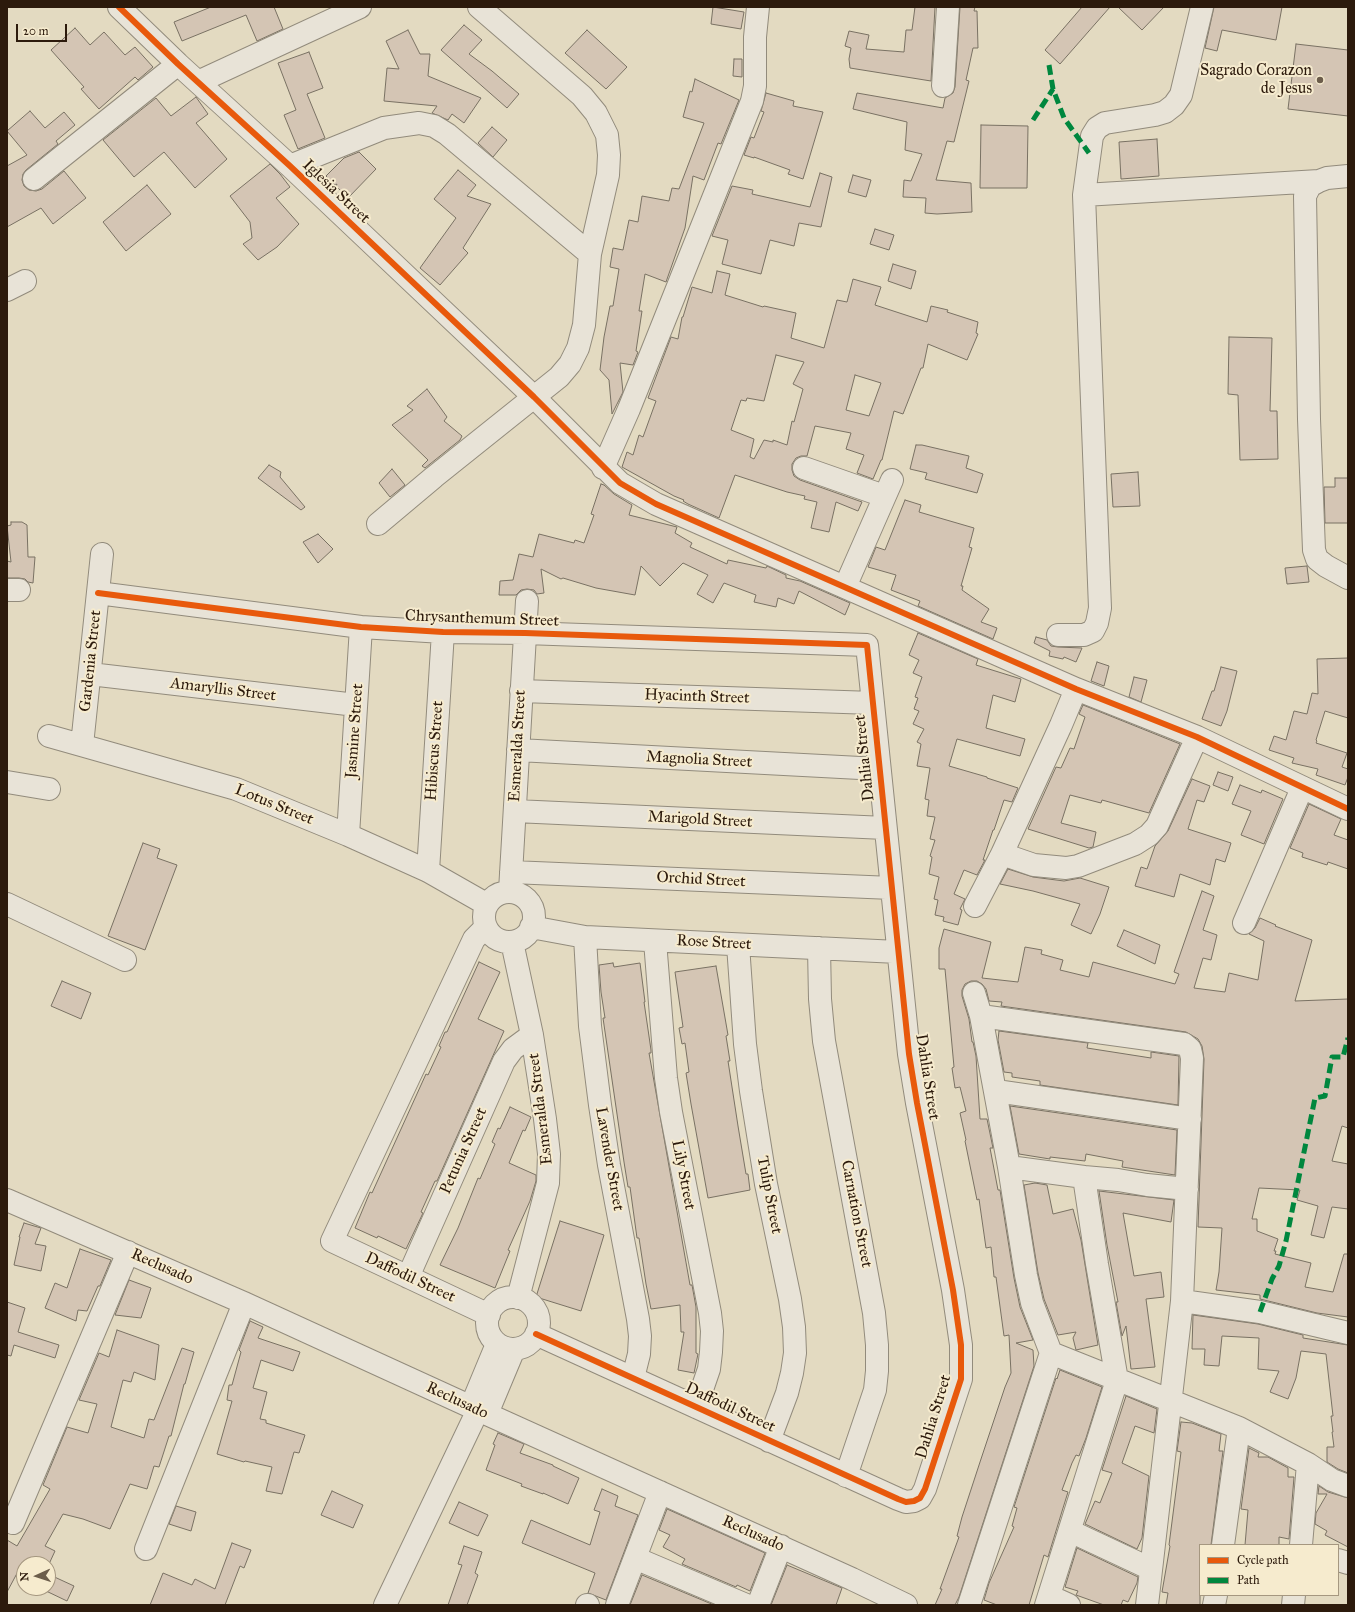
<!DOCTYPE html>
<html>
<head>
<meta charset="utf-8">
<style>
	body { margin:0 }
	#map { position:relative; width:1355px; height:1612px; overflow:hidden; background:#e3dac1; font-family:"IM FELL Great Primer",serif }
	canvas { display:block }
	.frame { position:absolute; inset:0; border:8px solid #2c1a0c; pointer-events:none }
	.legend { position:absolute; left:1199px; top:1544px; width:140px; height:52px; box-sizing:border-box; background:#f6ebce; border:1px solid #a59780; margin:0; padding:5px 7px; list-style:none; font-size:12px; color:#2c1a0c }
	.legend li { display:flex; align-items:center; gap:8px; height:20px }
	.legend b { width:20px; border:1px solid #a59780 }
	.north { position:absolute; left:16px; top:1556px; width:40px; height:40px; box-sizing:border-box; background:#f6ebce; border:1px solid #a59780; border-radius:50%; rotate:267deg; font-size:11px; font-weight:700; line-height:16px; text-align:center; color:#2c1a0c }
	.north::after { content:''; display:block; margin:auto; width:14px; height:18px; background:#6c5d4b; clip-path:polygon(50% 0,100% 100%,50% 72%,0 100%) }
	.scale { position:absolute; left:16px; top:24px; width:51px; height:18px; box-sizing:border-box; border:2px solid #2c1a0c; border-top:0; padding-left:5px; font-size:12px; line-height:14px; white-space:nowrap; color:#2c1a0c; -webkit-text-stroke:3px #f6ebce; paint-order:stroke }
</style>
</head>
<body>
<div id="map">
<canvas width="1355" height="1612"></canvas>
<div class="frame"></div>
<ul class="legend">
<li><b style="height:5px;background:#e8590c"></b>Cycle path</li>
<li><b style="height:5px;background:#00873e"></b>Path</li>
</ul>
<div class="north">N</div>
<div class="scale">20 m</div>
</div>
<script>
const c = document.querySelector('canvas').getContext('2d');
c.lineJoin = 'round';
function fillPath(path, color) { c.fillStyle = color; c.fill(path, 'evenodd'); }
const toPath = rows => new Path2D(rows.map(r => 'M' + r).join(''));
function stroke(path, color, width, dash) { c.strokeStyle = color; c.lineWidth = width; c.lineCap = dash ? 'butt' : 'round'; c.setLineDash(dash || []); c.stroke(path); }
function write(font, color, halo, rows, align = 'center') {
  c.font = font + ' "IM FELL Great Primer",serif'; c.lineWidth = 4; c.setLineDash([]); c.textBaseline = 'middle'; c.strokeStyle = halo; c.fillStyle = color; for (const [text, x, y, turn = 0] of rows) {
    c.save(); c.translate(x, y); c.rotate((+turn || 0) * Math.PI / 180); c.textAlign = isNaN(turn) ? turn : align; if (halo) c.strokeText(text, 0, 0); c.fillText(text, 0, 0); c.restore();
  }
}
const building = toPath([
	[211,7,274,7,283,29,257,41,246,15,182,41,174,22,211,7],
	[713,7,744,12,741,29,711,24,713,7],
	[915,7,935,7,931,81,850,68,849,59,851,48,845,46,849,31,869,35,866,49,904,52,906,30,912,30,915,7],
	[960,7,975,7,974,11,977,11,978,48,973,48,966,80,969,81,954,142,947,141,936,180,971,183,972,212,937,214,925,213,926,198,903,197,904,180,911,181,922,154,905,150,907,122,853,109,857,93,943,108,945,98,953,93,955,87,960,7],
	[1082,7,1110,7,1060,64,1045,50,1082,7],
	[1118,7,1164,7,1142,30,1118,7],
	[1214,7,1282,7,1276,40,1222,30,1217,51,1205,48,1214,7],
	[464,25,482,40,469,54,492,71,519,94,507,108,441,50,464,25],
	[75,28,90,45,104,32,125,55,135,47,153,67,138,80,135,77,99,109,81,89,84,87,51,50,75,28],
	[408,30,420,54,430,54,428,76,481,98,464,123,452,114,448,120,432,113,437,106,384,101,387,68,399,69,386,41,408,30],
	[587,30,627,67,606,89,565,53,587,30],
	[1296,44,1348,50,1348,116,1288,109,1296,44],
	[309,52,323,88,307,94,325,138,298,149,284,115,296,110,278,63,309,52],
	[734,59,742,59,742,77,733,76,734,59],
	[695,79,739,100,721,144,718,143,704,180,693,176,685,228,666,282,645,274,639,311,642,311,636,351,638,352,633,365,620,363,623,392,612,414,609,380,600,370,604,337,610,306,613,306,619,269,610,267,613,248,623,250,629,220,638,222,642,196,669,201,672,188,679,189,704,123,683,117,690,91,692,92,695,79],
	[766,93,794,101,793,106,823,112,803,179,788,174,790,170,754,157,754,158,744,155,751,137,754,138,764,112,761,111,766,93],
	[196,97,208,114,196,123,227,159,195,188,164,152,134,177,103,140,156,98,171,116,196,97],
	[30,111,45,128,64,112,75,125,56,141,58,144,26,170,23,174,22,180,24,186,29,190,36,191,42,189,64,171,86,198,53,224,41,208,7,227,7,166,27,155,7,131,30,111],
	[981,125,1028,126,1027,188,980,188,981,125],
	[492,127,507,140,493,157,478,143,492,127],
	[1157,139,1159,176,1121,179,1119,142,1157,139],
	[359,152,376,169,348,198,336,186,337,184,335,185,326,176,344,158,359,152],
	[270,164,280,174,290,187,276,198,299,224,277,247,258,260,243,244,252,238,250,222,230,196,270,164],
	[458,170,476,185,467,196,491,204,463,248,468,253,440,285,420,268,456,218,434,199,458,170],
	[820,173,832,177,821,227,799,223,794,246,770,240,761,274,722,264,728,240,712,236,732,186,753,190,752,194,810,207,820,173],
	[853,175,871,180,866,197,848,192,853,175],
	[147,185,171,214,126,251,103,222,147,185],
	[875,229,894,235,889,250,870,244,875,229],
	[893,264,916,271,911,289,888,281,893,264],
	[717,271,730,274,725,295,763,307,764,306,796,313,791,338,824,348,837,300,847,302,853,279,881,287,875,305,927,322,931,306,948,310,947,312,978,322,976,333,978,334,967,360,928,344,923,368,921,368,903,414,894,411,882,460,881,460,873,479,857,473,864,455,846,449,851,433,815,426,807,456,801,456,796,458,792,464,792,470,794,476,800,480,862,502,858,511,836,502,829,532,811,528,817,502,804,499,805,496,787,492,735,475,719,518,688,504,683,501,684,500,674,496,622,467,627,452,633,455,639,435,643,437,656,401,648,398,671,337,678,339,682,317,683,317,692,287,712,293,717,271],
	[776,355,804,362,793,384,803,389,794,422,792,421,787,445,773,440,773,442,764,440,754,459,750,457,754,439,731,430,741,400,746,401,747,398,764,401,776,355],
	[855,375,881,383,869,416,846,410,855,375],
	[1229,337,1272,338,1270,411,1277,411,1278,459,1240,460,1238,395,1228,394,1229,337],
	[427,389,447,417,444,421,462,436,460,440,425,468,422,466,428,460,392,425,413,410,407,406,427,389],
	[916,445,922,445,969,456,966,468,983,474,977,493,925,479,927,473,910,469,916,445],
	[269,465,281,472,280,477,305,507,301,510,258,478,269,465],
	[392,469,405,485,390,497,379,483,392,469],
	[1138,472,1140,506,1113,507,1111,474,1138,472],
	[1335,478,1348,478,1348,523,1325,523,1324,487,1335,487,1335,478],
	[601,484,604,485,614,494,632,505,629,515,677,527,675,533,692,543,690,547,727,564,728,560,766,568,767,566,786,575,786,578,800,581,850,603,845,615,799,591,794,604,778,598,776,607,754,602,756,595,724,583,713,603,697,594,708,575,683,563,660,586,641,566,635,595,596,588,563,578,561,579,541,569,544,593,537,594,534,590,527,589,521,590,516,595,499,595,500,581,513,580,519,554,533,557,539,534,574,543,575,540,584,543,594,515,591,514,601,484],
	[905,500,921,505,919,512,974,528,969,547,972,548,961,586,963,586,962,590,989,609,981,622,997,628,993,639,918,606,920,601,891,590,896,575,868,567,876,547,885,550,905,500],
	[11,522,22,522,27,525,28,557,35,557,33,583,28,582,25,579,19,578,7,578,7,561,11,562,7,526,11,525,11,522],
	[318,534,333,549,318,563,303,542,318,534],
	[1307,566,1309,582,1287,584,1285,568,1307,566],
	[918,633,978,659,976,665,1021,679,1015,702,993,695,986,728,1025,739,1020,756,957,739,949,766,987,777,987,778,1018,788,1012,802,1004,800,994,830,993,830,983,860,985,860,977,875,964,870,954,894,965,899,960,909,962,910,958,925,943,921,944,917,935,915,938,900,934,899,939,877,929,874,932,857,930,856,935,840,930,839,935,817,927,816,929,800,925,799,930,768,917,766,921,744,917,742,924,729,913,724,919,711,914,709,918,698,915,697,922,677,913,673,919,660,909,655,918,633],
	[1036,637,1047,640,1051,646,1058,647,1082,648,1076,662,1064,657,1063,659,1049,656,1050,651,1034,643,1036,637],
	[1348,658,1348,718,1325,711,1316,740,1317,741,1316,743,1347,753,1342,767,1348,769,1348,777,1345,785,1316,775,1318,769,1292,763,1294,758,1269,750,1274,736,1286,740,1294,711,1307,714,1312,693,1318,694,1317,659,1348,658],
	[1097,662,1109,666,1104,686,1091,681,1097,662],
	[1221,667,1237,671,1227,711,1221,726,1202,719,1212,691,1214,691,1221,667],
	[1134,677,1147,680,1141,702,1129,697,1134,677],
	[1083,705,1180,744,1149,813,1102,800,1101,803,1070,795,1061,823,1096,832,1093,847,1089,848,1028,829,1056,767,1061,768,1070,748,1074,749,1085,717,1079,714,1083,705],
	[1218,772,1233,777,1228,791,1213,785,1218,772],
	[1192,779,1210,786,1204,802,1197,800,1188,829,1231,843,1225,862,1216,859,1210,885,1180,874,1174,897,1135,886,1141,867,1147,869,1155,846,1168,831,1192,779],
	[1240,785,1261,793,1262,790,1283,799,1264,844,1241,835,1251,811,1232,804,1240,785],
	[1309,804,1341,819,1334,835,1348,840,1348,869,1328,862,1327,865,1302,857,1303,853,1290,848,1309,804],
	[143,843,160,849,157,858,177,865,145,950,108,936,143,843],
	[1008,869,1033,877,1064,881,1080,878,1109,887,1100,914,1091,934,1071,925,1080,904,1033,891,1000,884,1008,869],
	[1202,891,1214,896,1203,930,1217,935,1211,960,1203,958,1194,988,1225,992,1229,973,1258,980,1264,941,1249,934,1255,928,1260,918,1276,925,1275,926,1312,940,1295,1001,1348,999,1348,1128,1342,1126,1332,1161,1348,1164,1348,1209,1332,1207,1324,1238,1311,1235,1318,1206,1297,1200,1300,1190,1259,1188,1252,1219,1257,1219,1257,1231,1278,1239,1274,1251,1276,1251,1275,1254,1311,1263,1305,1287,1333,1292,1344,1254,1348,1254,1348,1317,1317,1313,1260,1299,1260,1295,1216,1290,1219,1272,1222,1228,1198,1227,1204,1059,1202,1046,1198,1039,1186,1032,1001,1006,1002,1002,989,1001,986,989,982,984,977,981,971,981,965,984,962,990,962,996,969,1019,972,1042,973,1042,976,1056,980,1119,987,1119,993,1148,990,1148,998,1190,1000,1190,1014,1278,1020,1307,1033,1340,1016,1343,1033,1350,1034,1366,959,1597,955,1605,935,1605,942,1589,940,1589,959,1537,957,1536,962,1517,981,1459,1005,1387,1011,1373,1009,1335,1004,1336,996,1277,994,1277,991,1247,986,1248,979,1199,977,1200,965,1141,966,1140,960,1113,966,1111,960,1087,955,1088,952,1068,954,1067,945,969,939,969,939,948,944,929,991,942,982,978,1018,982,1025,947,1042,950,1041,954,1063,960,1060,970,1089,977,1093,962,1175,984,1179,974,1174,972,1202,891],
	[1124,930,1160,945,1155,964,1117,946,1124,930],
	[479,962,500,972,478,1019,504,1031,437,1181,435,1181,421,1212,423,1213,406,1249,378,1236,377,1238,355,1228,370,1192,372,1193,426,1074,428,1075,441,1047,439,1046,445,1032,447,1032,479,962],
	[613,963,614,967,640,963,645,1002,644,1002,651,1050,651,1053,649,1053,690,1285,692,1285,696,1307,696,1353,698,1354,694,1373,678,1370,684,1332,681,1332,680,1305,651,1309,646,1284,639,1238,637,1238,630,1187,628,1187,624,1162,603,1018,605,1018,601,992,599,965,613,963],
	[716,966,728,1035,726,1036,730,1061,728,1061,738,1126,746,1174,748,1174,750,1190,708,1198,691,1104,686,1073,689,1072,685,1043,682,1044,679,1028,683,1027,675,972,716,966],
	[62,981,91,993,81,1019,51,1006,62,981],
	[999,1031,1088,1043,1087,1048,1151,1058,1151,1052,1179,1056,1178,1105,1040,1085,1040,1081,1012,1077,1012,1073,1004,1072,998,1040,999,1031],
	[1010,1106,1177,1130,1175,1175,1122,1167,1123,1161,1086,1154,1085,1161,1050,1157,1050,1159,1019,1154,1010,1106],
	[510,1107,531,1117,525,1131,523,1130,509,1163,536,1175,536,1181,530,1201,508,1250,510,1251,495,1288,440,1265,458,1228,478,1178,480,1179,495,1144,492,1142,498,1128,500,1129,510,1107],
	[1035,1183,1047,1185,1053,1214,1073,1209,1081,1240,1098,1345,1076,1350,1073,1338,1076,1332,1058,1335,1044,1299,1038,1273,1024,1185,1035,1183],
	[1099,1191,1174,1200,1171,1222,1123,1213,1134,1276,1161,1272,1164,1297,1146,1299,1155,1367,1131,1369,1126,1326,1122,1336,1116,1302,1118,1302,1107,1245,1099,1191],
	[560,1221,604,1235,581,1311,536,1297,560,1221],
	[24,1223,41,1228,35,1244,46,1246,41,1271,14,1265,20,1237,19,1237,24,1223],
	[80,1249,111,1260,100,1286,98,1286,87,1311,78,1310,76,1321,45,1308,55,1283,67,1288,80,1249],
	[129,1280,151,1288,141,1318,115,1315,129,1280],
	[7,1302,25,1308,18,1332,59,1345,55,1358,14,1345,11,1356,7,1355,7,1302],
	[1193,1315,1258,1324,1303,1335,1303,1338,1348,1345,1348,1473,1338,1469,1327,1462,1327,1447,1334,1447,1332,1432,1333,1432,1331,1416,1333,1416,1326,1354,1301,1351,1296,1378,1288,1399,1270,1392,1279,1371,1258,1369,1259,1338,1222,1336,1219,1366,1204,1365,1205,1349,1192,1349,1193,1315],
	[250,1321,263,1327,258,1338,300,1352,293,1371,261,1360,253,1388,267,1392,260,1419,266,1420,266,1423,305,1435,299,1453,294,1452,282,1494,266,1491,272,1467,245,1461,244,1462,217,1454,232,1401,227,1400,229,1385,232,1385,241,1352,239,1350,250,1321],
	[117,1330,159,1345,155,1380,134,1372,131,1382,123,1380,111,1427,144,1438,149,1419,154,1420,182,1348,194,1352,185,1384,184,1384,171,1436,169,1436,159,1467,154,1466,147,1489,130,1484,110,1529,83,1519,63,1514,45,1546,55,1551,49,1564,22,1564,7,1592,7,1540,17,1546,50,1489,43,1485,67,1427,88,1433,97,1404,79,1400,99,1353,109,1357,117,1330],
	[1060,1370,1102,1387,1086,1438,1079,1456,1076,1455,1072,1463,1062,1490,1068,1492,1063,1508,1048,1557,1044,1555,1029,1605,997,1605,984,1600,989,1583,1014,1527,1012,1526,1017,1508,1014,1507,1056,1378,1057,1379,1060,1370],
	[1126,1396,1157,1409,1154,1433,1135,1426,1122,1463,1149,1476,1142,1538,1137,1549,1085,1524,1095,1501,1100,1503,1112,1473,1102,1470,1126,1396],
	[1181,1422,1192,1423,1221,1434,1219,1451,1223,1451,1211,1545,1200,1545,1200,1605,1166,1605,1168,1593,1162,1592,1170,1546,1169,1545,1181,1452,1177,1451,1181,1422],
	[498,1433,524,1444,520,1453,553,1465,553,1466,579,1478,568,1504,543,1493,543,1494,521,1486,522,1484,486,1470,495,1445,493,1444,498,1433],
	[1249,1448,1259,1453,1258,1457,1268,1457,1288,1468,1288,1477,1294,1477,1289,1539,1279,1537,1279,1545,1245,1545,1248,1510,1241,1509,1249,1448],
	[1319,1486,1328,1492,1348,1498,1348,1547,1325,1535,1327,1531,1315,1524,1316,1513,1327,1494,1318,1494,1319,1486],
	[602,1489,618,1496,615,1506,638,1515,606,1600,588,1593,595,1573,522,1543,531,1520,590,1545,600,1512,594,1510,602,1489],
	[332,1491,363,1505,353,1528,321,1515,332,1491],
	[459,1502,488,1515,478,1536,449,1523,459,1502],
	[176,1506,196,1512,191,1531,169,1524,176,1506],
	[667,1509,765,1553,750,1591,737,1585,736,1587,682,1564,685,1559,663,1547,670,1535,659,1530,667,1509],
	[232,1543,251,1550,244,1568,240,1566,225,1605,150,1605,163,1573,192,1585,195,1579,215,1589,232,1543],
	[464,1546,482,1552,475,1573,478,1575,467,1605,448,1605,462,1565,458,1564,464,1546],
	[1077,1548,1138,1577,1137,1583,1128,1602,1123,1600,1121,1605,1104,1605,1076,1595,1078,1591,1065,1587,1077,1548],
	[787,1565,842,1588,836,1605,771,1605,787,1565],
	[48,1574,74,1586,67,1601,44,1590,45,1588,48,1588,48,1574],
	[642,1575,714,1605,630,1605,642,1575]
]);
const minor = toPath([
	[119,7,178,64,290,166,534,397,620,483,656,504,1076,689,1197,737,1348,809],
	[198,82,360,7],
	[943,86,948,7],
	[290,166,384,128,419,123,434,126,447,134,590,254],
	[1348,176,1327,178,1319,181,1310,186,1305,196,1309,419,1314,550,1317,559,1326,566,1348,578],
	[34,179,178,64],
	[1084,195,1319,181],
	[7,290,25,281],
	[603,468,629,409,752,101,755,86,755,37,758,7],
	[804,468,884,496],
	[378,524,434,477,559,377,570,364,578,348,584,325,590,254,608,175,609,155,607,135,596,113,582,96,479,7],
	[845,587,892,480],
	[7,590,19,590],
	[98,593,361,627,443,632,525,633,867,645,909,1054,917,1103,953,1290,961,1345,961,1379,925,1489,920,1498,914,1501,906,1502,898,1499,536,1334],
	[1058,635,1084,635,1093,631,1097,623,1100,608,1084,195,1092,136,1097,128,1105,123,1155,115,1165,112,1174,105,1181,95,1202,7],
	[90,674,356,705],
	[521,691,873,703],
	[49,736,236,789,348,835,428,871,486,904],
	[82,745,102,554],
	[518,750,879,769],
	[7,782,49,789],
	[515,811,885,828],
	[348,835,361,627],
	[1002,854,1034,865,1066,868,1078,866,1135,844,1149,835,1157,826,1197,737],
	[428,871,443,632],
	[511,872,892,888],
	[510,891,527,601],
	'484 917a25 25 0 1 1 50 0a25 25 0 1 1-50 0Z',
	[7,904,125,960],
	[975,906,1002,854,1061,725,1076,689],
	[1244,923,1302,788],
	[486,927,474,939,332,1241,489,1315],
	[531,927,585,937,898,952],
	[585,937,590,1026,600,1105,609,1165,638,1319,640,1336,639,1354,633,1378],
	[655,941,666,1078,671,1112,710,1313,712,1331,711,1352,709,1369,696,1407],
	[512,942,532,1035,545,1119,549,1154,548,1183,518,1298],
	[738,945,745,1044,751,1091,766,1184,790,1299,794,1327,795,1353,792,1373,787,1393,769,1441],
	[819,948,820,999,824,1041,867,1275,874,1313,877,1345,877,1371,875,1390,846,1476],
	[974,993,981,1016],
	[996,1091,1190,1119],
	[1009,1167,1084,1177,1097,1264,1117,1380,1046,1605],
	[1084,1177,1118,1180,1147,1185,1187,1189],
	[7,1200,244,1303,478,1410,852,1579,906,1605],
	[408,1277,504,1061,513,1049,532,1035],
	'487 1323a26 26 0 1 1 52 0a26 26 0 1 1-52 0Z',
	[1051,1353,1239,1428],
	[478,1410,475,1397,497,1344],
	[13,1523,128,1252],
	[1070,1531,1151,1569],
	[1223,1545,1239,1428,1308,1464,1332,1480,1348,1486],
	[1301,1545,1308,1464],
	[146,1549,244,1303],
	[635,1558,746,1605],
	[1338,1560,1348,1563],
	[1049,1596,1069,1605],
	[385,1605,478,1410,491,1404,514,1349],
	[587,1605,588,1605],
	[617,1605,660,1492],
	[758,1605,781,1546],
	[969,1605,1051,1353,1032,1303,1026,1275,1009,1167,981,1016,1184,1044,1190,1049,1192,1058,1182,1301,1260,1312,1348,1333],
	[1147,1605,1182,1301],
	[1214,1605,1216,1595],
	[1293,1605,1294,1595]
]);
const quiet = toPath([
	[1049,65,1053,89,1064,118,1089,153],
	[1033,120,1053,89],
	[1260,1312,1272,1279,1279,1266,1286,1241,1315,1098,1325,1096,1332,1057,1343,1057,1348,1038]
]);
const cycleway = toPath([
	[119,7,178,64,290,166,534,397,620,483,656,504,1076,689,1197,737,1348,809],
	[98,593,361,627,443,632,525,633,867,645,909,1054,917,1103,953,1290,961,1345,961,1379,925,1489,920,1498,914,1501,906,1502,898,1499,536,1334]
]);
const markers = [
	[1320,80,4,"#6c5d4b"]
];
const poiNames = [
	["Sagrado Corazon",1312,71],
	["de Jesus",1312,89]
];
const streetNames = [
	["Iglesia Street",336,192,43],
	["Chrysanthemum Street",482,619,2],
	["Gardenia Street",91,661,-84],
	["Amaryllis Street",223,690,7],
	["Hyacinth Street",697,697,2],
	["Jasmine Street",355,731,-86],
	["Esmeralda Street",518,746,-87],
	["Hibiscus Street",435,751,-86],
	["Dahlia Street",865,758,-96],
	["Magnolia Street",699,760,3],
	["Lotus Street",274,805,22],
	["Marigold Street",700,820,3],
	["Orchid Street",701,880,3],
	["Rose Street",714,943,3],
	["Dahlia Street",927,1077,81],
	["Esmeralda Street",541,1109,-97],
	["Petunia Street",464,1151,-66],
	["Lavender Street",609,1159,80],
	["Lily Street",683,1175,79],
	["Tulip Street",769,1195,79],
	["Carnation Street",856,1214,79],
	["Reclusado",162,1267,24],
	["Daffodil Street",410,1278,25],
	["Reclusado",457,1401,25],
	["Daffodil Street",730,1408,25],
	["Dahlia Street",934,1417,-73],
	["Reclusado",753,1534,24]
];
fillPath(building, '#d4c5b4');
stroke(building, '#797163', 1);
stroke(minor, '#928b7c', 24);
stroke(minor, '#e8e3d7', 22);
stroke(quiet, '#00873e', 5, [10, 5]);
stroke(cycleway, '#e8590c', 6);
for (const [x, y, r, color] of markers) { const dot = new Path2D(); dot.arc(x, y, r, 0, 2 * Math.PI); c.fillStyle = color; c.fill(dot); stroke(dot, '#f6ebce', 1.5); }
write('16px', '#2c1a0c', '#f6ebce', poiNames, 'right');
write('16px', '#2c1a0c', '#f6ebce', streetNames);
</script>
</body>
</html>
